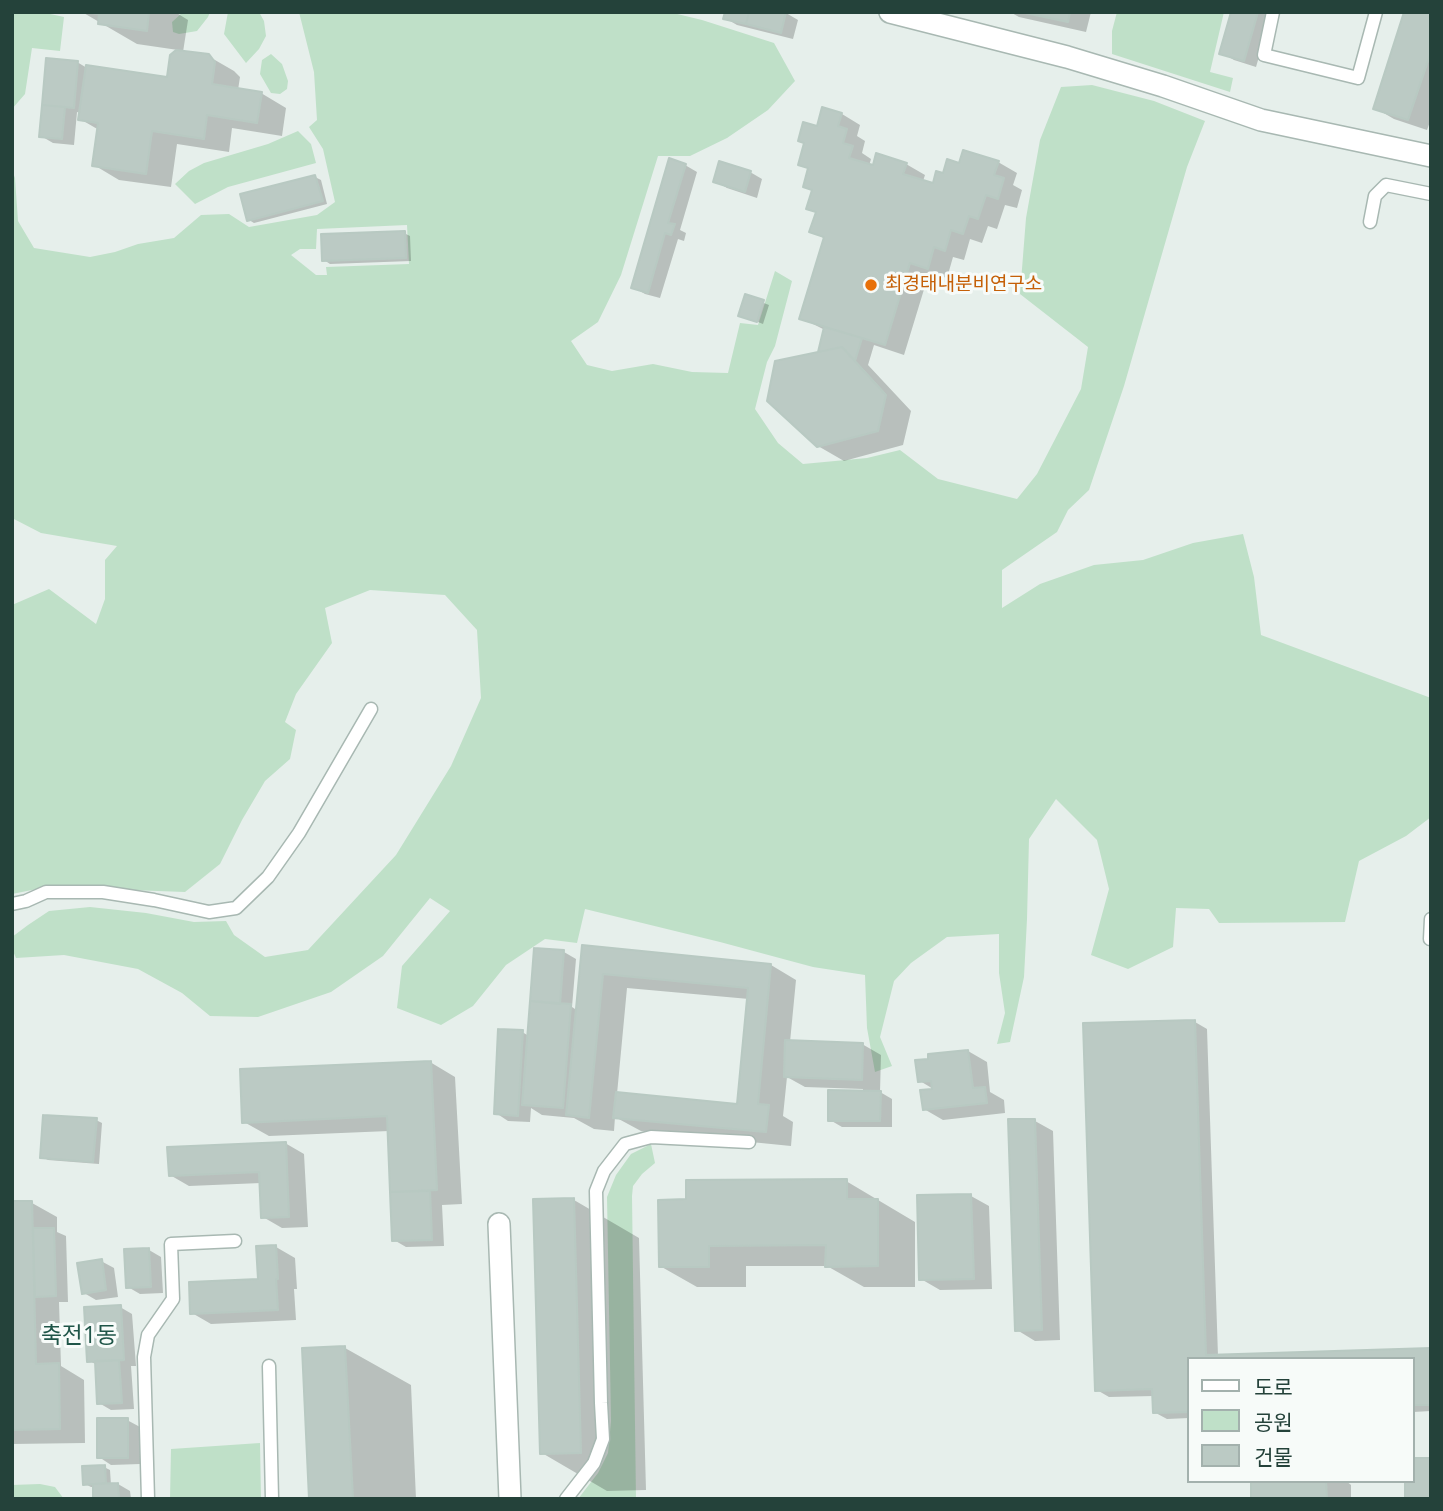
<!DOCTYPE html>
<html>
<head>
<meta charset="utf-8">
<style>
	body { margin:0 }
	#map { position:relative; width:1443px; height:1511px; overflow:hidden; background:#e6efeb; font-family:"Open Sans","Noto Sans KR",sans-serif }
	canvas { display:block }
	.frame { position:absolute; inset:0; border:14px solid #24423a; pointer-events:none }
	.legend { position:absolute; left:1187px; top:1357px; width:228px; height:126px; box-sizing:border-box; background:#f7fbf9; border:2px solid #a3b1ad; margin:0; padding:9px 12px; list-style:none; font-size:21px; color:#24423a }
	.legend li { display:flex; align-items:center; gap:14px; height:35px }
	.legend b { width:35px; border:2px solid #a3b1ad }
</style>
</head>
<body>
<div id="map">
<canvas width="1443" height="1511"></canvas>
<div class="frame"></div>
<ul class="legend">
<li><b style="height:9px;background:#fff"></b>도로</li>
<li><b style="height:19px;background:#bfe0c8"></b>공원</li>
<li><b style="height:19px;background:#bbcac4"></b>건물</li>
</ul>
</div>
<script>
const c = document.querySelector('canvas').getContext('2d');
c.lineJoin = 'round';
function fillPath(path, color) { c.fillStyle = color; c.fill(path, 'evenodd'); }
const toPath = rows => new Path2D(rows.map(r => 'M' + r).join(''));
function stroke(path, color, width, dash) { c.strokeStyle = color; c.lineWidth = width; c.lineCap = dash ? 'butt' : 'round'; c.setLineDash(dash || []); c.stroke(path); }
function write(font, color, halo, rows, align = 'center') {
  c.font = font + ' "Open Sans","Noto Sans KR",sans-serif'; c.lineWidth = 6; c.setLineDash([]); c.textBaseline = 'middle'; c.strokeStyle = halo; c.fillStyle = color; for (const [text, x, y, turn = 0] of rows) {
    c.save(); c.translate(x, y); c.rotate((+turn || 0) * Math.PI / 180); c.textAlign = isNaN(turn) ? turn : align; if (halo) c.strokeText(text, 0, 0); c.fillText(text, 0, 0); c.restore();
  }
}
const green = toPath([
	[12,12,41,12,64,17,60,51,32,48,25,94,12,109],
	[183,12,210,12,208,17,197,31,179,34,173,32,172,22],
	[228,12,259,12,264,21,266,36,259,49,246,63,224,34],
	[299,12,669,12,702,20,774,43,795,81,768,110,727,138,690,156,658,156,621,275,598,322,571,341,587,365,612,371,653,364,692,372,728,373,740,323,758,325,775,271,792,281,775,346,767,362,755,409,778,443,803,464,867,458,900,450,938,479,1017,499,1037,474,1081,389,1088,347,1020,294,1026,218,1040,140,1061,87,1092,85,1154,101,1205,121,1187,167,1124,386,1089,490,1068,510,1057,532,1002,570,1002,608,1040,584,1094,565,1143,560,1193,543,1243,534,1254,577,1261,635,1431,698,1431,817,1406,836,1359,861,1345,922,1219,923,1209,909,1176,908,1173,947,1128,969,1091,955,1109,889,1097,840,1056,799,1029,839,1027,919,1024,977,1010,1042,997,1044,1005,1013,999,973,999,934,947,937,911,963,894,981,880,1037,892,1066,875,1072,867,1028,865,975,813,967,720,942,585,909,577,943,545,939,506,965,473,1006,441,1025,397,1008,402,966,450,911,430,898,383,956,331,992,258,1017,210,1016,182,993,138,969,64,955,16,958,12,949,12,937,28,925,49,911,90,907,146,913,194,922,226,921,234,935,265,957,308,950,396,855,451,766,481,698,477,630,445,595,370,590,325,608,332,643,296,694,285,722,296,730,290,759,265,781,242,820,220,864,185,892,47,887,12,894,12,605,49,589,96,624,105,599,105,560,117,546,41,533,12,518,12,170,15,178,18,221,34,248,90,257,115,252,138,244,174,238,201,215,229,214,249,227,317,215,335,202,323,149,309,127,317,120,314,72],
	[407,225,409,264,326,267,327,275,316,275,291,255,300,249,316,249,317,229],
	[1117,12,1224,12,1210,72,1233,78,1230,92,1112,54,1112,31],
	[271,54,282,64,288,81,287,89,280,94,271,93,260,74,262,60],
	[298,131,311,144,316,163,228,187,195,204,175,184,189,171,204,163,268,144],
	[651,1144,655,1163,642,1174,633,1186,632,1196,636,1499,578,1499,598,1473,608,1453,611,1421,607,1197,616,1175,631,1154],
	[260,1443,261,1499,170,1499,171,1449],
	[40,1484,55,1487,64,1499,12,1499,12,1485]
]);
const shadow = toPath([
	[82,12,175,12,188,20,183,52,208,56,234,71,240,77,238,90,261,93,286,108,282,136,232,128,229,152,177,144,171,187,119,180,94,165,99,130,80,119,80,113,77,112,74,145,53,143,41,136,77,62,87,68,168,79,172,56,178,50,137,44],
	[1010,12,1091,12,1086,32,1019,17],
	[1233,12,1272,12,1256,67,1234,60,1222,53],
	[1431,12,1431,119,1427,130,1394,119,1375,108],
	[786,13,798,20,793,39,737,25,725,18],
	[842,114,860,125,857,136,865,141,862,153,871,159,869,166,906,164,925,175,923,181,934,185,960,165,998,162,1017,173,1013,185,1022,190,1017,208,1005,205,997,229,988,226,982,243,970,239,964,260,953,257,947,278,929,273,904,355,874,345,868,365,911,411,903,445,844,461,818,446,819,353,825,330,801,318,825,239,812,231,817,213,809,209,814,191,805,186,810,170,800,164,806,144,800,141],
	[685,165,697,172,680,230,686,233,684,241,678,239,660,298,645,294,633,287],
	[750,172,762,179,757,198,727,188,715,181],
	[315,177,321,180,327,204,254,223,249,220],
	[404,233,410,236,411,261,330,264,324,260],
	[746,296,769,305,763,324,740,315],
	[584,947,771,965,796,980,790,1042,862,1044,881,1055,880,1092,892,1099,892,1127,842,1127,830,1120,863,1092,863,1089,805,1087,787,1077,783,1116,793,1122,791,1146,641,1131,615,1117,614,1131,594,1129,574,1118,542,1115,531,1108,530,1122,508,1121,496,1113,522,1032,529,1036,564,952,576,959,572,1007,578,1011],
	[627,988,749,999,739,1106,617,1094],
	[1195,1022,1207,1029,1218,1356,1431,1350,1431,1411,1413,1412,1413,1359,1189,1359,1189,1418,1167,1419,1154,1412,1154,1396,1109,1397,1097,1390],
	[968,1051,987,1062,990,1092,1004,1100,1005,1113,943,1120,924,1109,935,1090,920,1081],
	[430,1062,455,1077,462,1204,442,1205,444,1246,406,1247,394,1240,389,1131,269,1136,244,1122],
	[96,1120,102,1123,99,1164,48,1160,42,1157],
	[1035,1121,1053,1131,1060,1340,1035,1341,1017,1330],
	[285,1143,304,1154,308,1227,282,1228,263,1217,261,1183,189,1186,170,1175],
	[846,1181,915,1222,915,1287,864,1287,827,1266,746,1266,746,1287,697,1287,660,1266,688,1201],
	[971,1196,989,1206,992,1289,940,1290,921,1279],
	[574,1200,639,1238,646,1490,607,1491,542,1453],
	[12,1203,32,1203,57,1217,57,1232,66,1236,68,1302,59,1302,61,1366,84,1380,85,1443,12,1444],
	[276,1247,295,1258,297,1289,294,1289,296,1320,211,1324,192,1313,260,1281],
	[149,1250,161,1257,163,1293,140,1294,128,1287],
	[101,1261,114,1268,118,1297,96,1300,84,1293],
	[120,1307,132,1314,136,1366,131,1366,134,1409,111,1410,99,1403,97,1365,88,1360],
	[345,1348,411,1385,416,1499,311,1499],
	[127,1420,140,1427,140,1464,111,1465,99,1457],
	[104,1467,110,1470,111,1485,118,1484,130,1491,131,1499,95,1499,94,1487,91,1487,85,1484],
	[1253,1481,1346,1481,1351,1485,1351,1499,1253,1499]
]);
const building = toPath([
	[85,12,149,12,147,31,98,24,99,14,85,12],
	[725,12,749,12,746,24,723,19,725,12],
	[749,12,786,12,781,33,746,24,749,12],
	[1021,12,1070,12,1068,22,1021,12],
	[1231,12,1258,12,1244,61,1219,54,1231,12],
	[1404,12,1431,12,1431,52,1408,120,1373,109,1404,12],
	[176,50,209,54,215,62,212,84,262,92,257,123,207,115,204,139,152,131,146,174,92,166,98,123,78,120,86,65,167,77,170,55,176,50],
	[46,58,78,61,74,108,42,105,46,58],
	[42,105,65,107,62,139,39,137,42,105],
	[822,107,842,113,838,126,847,129,843,143,853,146,849,158,873,165,876,153,907,163,903,174,933,183,936,171,943,173,947,159,959,163,963,150,999,161,994,175,1004,178,998,199,986,195,978,219,969,216,963,234,951,230,945,251,934,247,928,269,910,263,885,345,799,319,824,237,809,232,816,212,806,209,812,190,803,187,808,168,798,165,804,143,798,141,803,122,817,126,822,107],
	[669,158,686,164,668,223,675,224,671,235,665,233,648,293,631,288,669,158],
	[719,161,751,171,745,192,713,182,719,161],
	[315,175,323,201,247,221,240,194,315,175],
	[405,231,406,258,322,261,321,234,405,231],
	[745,294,764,300,757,322,738,316,745,294],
	[824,327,862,338,855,361,842,347,818,352,824,327],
	[842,347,886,395,878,431,817,447,767,401,775,361,842,347],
	[582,945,771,964,758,1104,769,1105,766,1132,613,1118,616,1092,737,1104,748,988,603,974,589,1118,566,1115,582,945],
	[534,948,564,950,560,1004,530,1001,534,948],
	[530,1001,571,1004,563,1108,522,1105,530,1001],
	[1195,1020,1206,1355,1431,1348,1431,1405,1413,1405,1413,1359,1189,1359,1189,1412,1153,1413,1152,1389,1095,1391,1083,1023,1195,1020],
	[498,1029,523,1030,518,1116,494,1114,498,1029],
	[785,1040,863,1043,862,1080,784,1077,785,1040],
	[968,1050,973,1088,985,1087,987,1103,923,1110,920,1090,932,1089,931,1081,918,1082,915,1060,928,1059,928,1054,968,1050],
	[431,1061,437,1190,390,1192,387,1116,242,1123,240,1069,431,1061],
	[828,1090,881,1091,880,1121,828,1121,828,1090],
	[43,1115,97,1118,93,1162,40,1158,43,1115],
	[1008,1119,1035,1119,1042,1330,1015,1331,1008,1119],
	[286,1142,289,1217,261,1218,259,1172,169,1176,167,1147,286,1142],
	[847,1179,847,1199,878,1199,878,1266,825,1267,826,1245,709,1246,709,1267,659,1267,658,1200,686,1199,686,1180,847,1179],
	[430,1191,432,1240,392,1241,390,1192,430,1191],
	[971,1194,974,1279,919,1280,917,1195,971,1194],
	[574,1198,581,1453,540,1454,533,1199,574,1198],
	[12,1201,32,1201,36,1364,59,1363,60,1429,12,1430,12,1201],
	[33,1228,54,1228,56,1296,35,1297,33,1228],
	[276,1245,278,1279,276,1279,278,1310,190,1314,189,1282,258,1279,256,1246,276,1245],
	[149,1248,151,1287,126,1288,124,1249,149,1248],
	[102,1259,106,1290,82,1294,77,1263,102,1259],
	[121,1305,124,1360,87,1362,84,1307,121,1305],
	[345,1346,353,1499,309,1499,302,1348,345,1346],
	[119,1360,122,1403,97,1404,95,1361,119,1360],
	[97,1418,128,1418,128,1458,97,1458,97,1418],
	[1413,1458,1431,1458,1431,1499,1405,1499,1405,1481,1413,1481,1413,1458],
	[105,1465,106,1483,83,1485,82,1466,105,1465],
	[1251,1481,1326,1481,1327,1499,1251,1499,1251,1481],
	[118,1483,119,1499,93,1499,93,1484,118,1483]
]);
const service = toPath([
	[1273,12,1264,55,1358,78,1376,12],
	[1370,222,1375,196,1386,185,1431,194],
	[12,904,26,901,46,892,103,892,154,900,209,912,236,908,268,877,299,833,371,709],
	[1430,939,1431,919],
	[269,1366,272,1499],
	[148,1499,144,1357,148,1335,173,1299,171,1244,235,1241],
	[566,1499,594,1463,603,1439,601,1403,596,1191,604,1171,625,1144,651,1137,749,1142]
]);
const minor = toPath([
	[890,12,1067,57,1163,86,1261,120,1431,156],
	[499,1224,510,1499]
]);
const markers = [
	[871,285,7,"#e8710a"]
];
const foodNames = [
	["최경태내분비연구소",885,285]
];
const quarterNames = [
	["축전1동",79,1336]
];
fillPath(green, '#bfe0c8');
fillPath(shadow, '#0003');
fillPath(building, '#bbcac4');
stroke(building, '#b8c9c2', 2);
stroke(service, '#a8b8b2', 15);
stroke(minor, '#a8b8b2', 24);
stroke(service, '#fff', 12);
stroke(minor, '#fff', 21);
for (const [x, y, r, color] of markers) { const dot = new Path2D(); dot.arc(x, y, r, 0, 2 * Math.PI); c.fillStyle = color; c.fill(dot); stroke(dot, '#f7fbf9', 2.5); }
write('19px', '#c56008', '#f7fbf9', foodNames, 'left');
write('23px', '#1f5548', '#f7fbf9', quarterNames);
</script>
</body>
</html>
